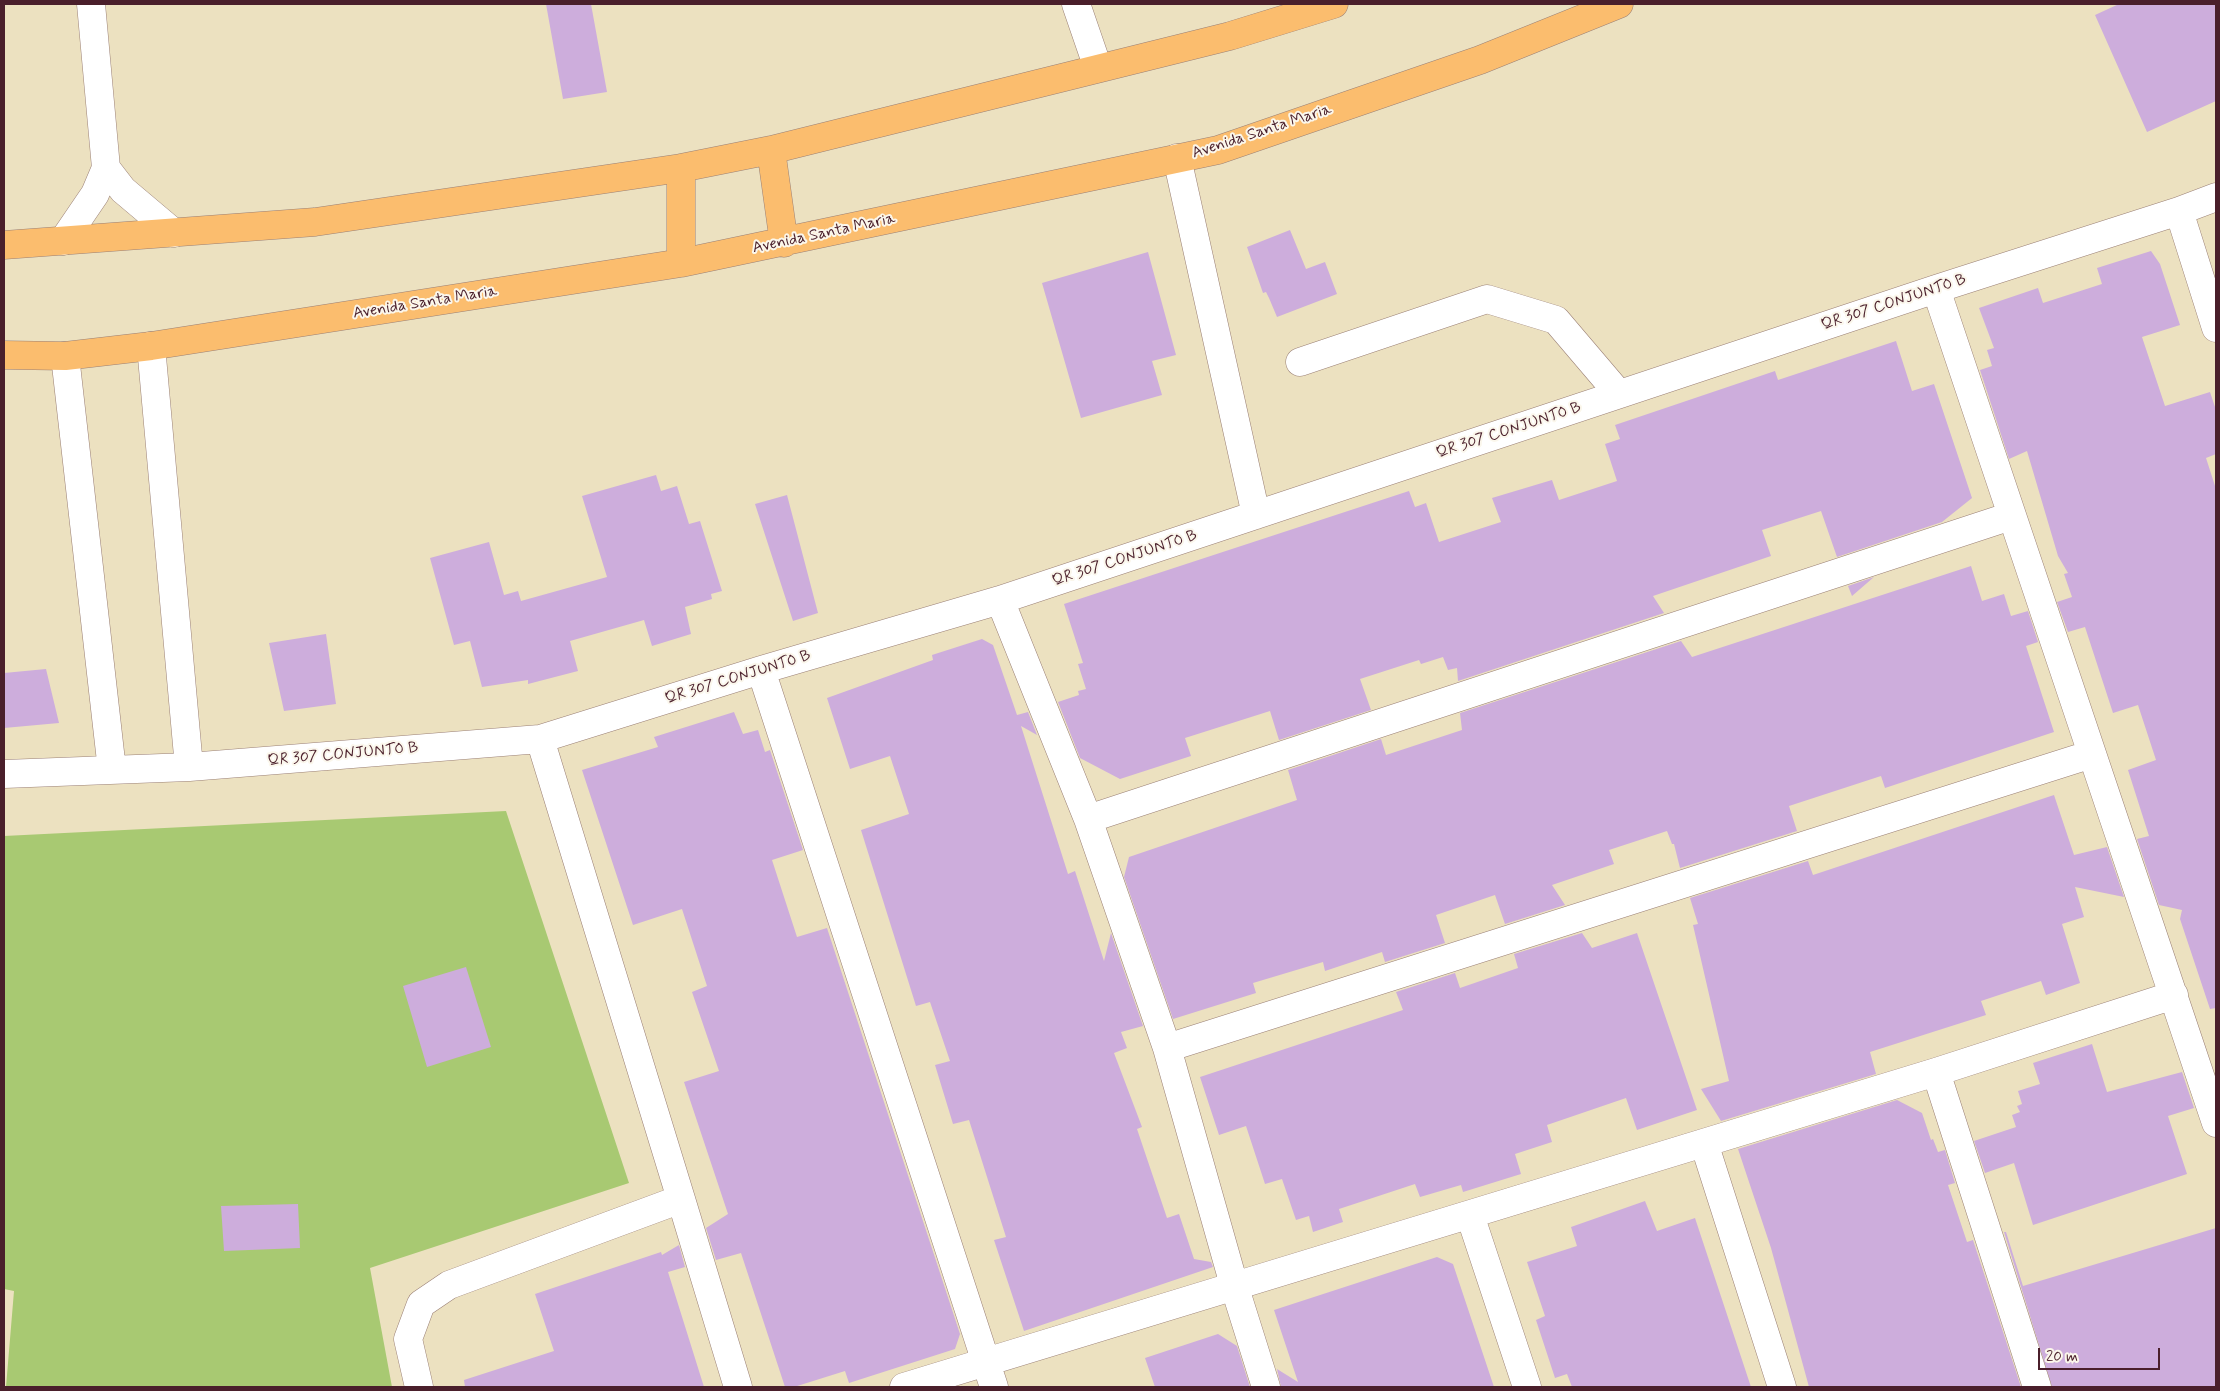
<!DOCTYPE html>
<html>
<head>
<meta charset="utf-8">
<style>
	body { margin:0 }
	#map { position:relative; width:2220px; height:1391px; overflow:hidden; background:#ece1c0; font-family:Mynerve,sans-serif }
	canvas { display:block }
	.frame { position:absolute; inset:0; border:5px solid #4a1f2b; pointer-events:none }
	.scale { position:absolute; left:2038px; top:1348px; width:122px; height:22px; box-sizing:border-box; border:2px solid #4a1f2b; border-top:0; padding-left:6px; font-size:15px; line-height:18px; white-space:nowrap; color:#4a1f2b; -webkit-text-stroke:4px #fbf7ec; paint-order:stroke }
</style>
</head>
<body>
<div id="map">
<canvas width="2220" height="1391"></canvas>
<div class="frame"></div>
<div class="scale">20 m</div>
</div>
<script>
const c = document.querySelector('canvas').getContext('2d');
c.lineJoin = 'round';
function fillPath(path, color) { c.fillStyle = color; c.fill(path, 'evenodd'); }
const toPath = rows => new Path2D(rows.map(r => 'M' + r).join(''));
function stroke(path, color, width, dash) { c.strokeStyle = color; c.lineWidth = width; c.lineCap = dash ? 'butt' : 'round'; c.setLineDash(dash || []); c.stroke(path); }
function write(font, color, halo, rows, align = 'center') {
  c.font = font + ' Mynerve,sans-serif'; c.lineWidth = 4; c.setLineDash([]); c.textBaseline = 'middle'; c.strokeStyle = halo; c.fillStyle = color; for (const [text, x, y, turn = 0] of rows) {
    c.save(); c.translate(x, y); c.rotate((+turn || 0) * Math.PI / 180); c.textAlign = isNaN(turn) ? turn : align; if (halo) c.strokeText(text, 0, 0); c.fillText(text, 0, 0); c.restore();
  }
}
const green = toPath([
	[506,811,629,1183,370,1268,392,1387,6,1387,14,1291,4,1289,4,836]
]);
const building = toPath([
	[546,4,591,4,607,92,563,99],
	[2119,4,2216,4,2216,101,2147,132,2095,15],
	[1290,230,1306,269,1325,262,1337,294,1277,317,1269,298,1266,292,1263,293,1247,247],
	[2151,251,2160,264,2180,325,2142,337,2165,406,2210,392,2216,410,2216,454,2206,458,2216,489,2216,1008,2210,1009,2180,919,2182,910,2159,905,2137,839,2149,836,2128,770,2156,760,2138,705,2113,713,2085,627,2068,632,2057,602,2072,597,2064,574,2068,573,2058,556,2027,451,2009,459,1980,370,1992,366,1987,350,1994,348,1979,308,2038,288,2043,303,2102,284,2097,268],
	[1148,252,1176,355,1152,361,1162,395,1081,418,1042,283],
	[1896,341,1912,391,1934,384,1972,498,1942,522,1837,557,1821,511,1762,530,1771,556,1653,596,1664,613,1458,681,1457,668,1448,670,1443,657,1421,664,1419,660,1360,679,1371,710,1279,740,1270,711,1185,738,1191,756,1120,779,1080,758,1058,702,1079,695,1078,691,1086,689,1078,664,1083,663,1064,604,1409,491,1415,507,1426,503,1439,542,1501,522,1492,498,1552,480,1559,500,1617,481,1605,444,1620,439,1615,425,1775,371,1778,380],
	[656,475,661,491,677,486,689,524,700,521,722,591,711,594,712,599,685,607,691,634,652,646,644,620,570,641,578,671,528,684,528,680,482,687,470,641,454,645,430,558,489,542,504,595,518,591,521,601,607,577,582,496],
	[787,495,818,613,793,621,755,504],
	[1971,566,1982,601,2004,594,2011,616,2028,611,2038,642,2026,646,2054,732,1885,788,1881,776,1789,806,1797,831,1680,868,1674,844,1672,844,1667,831,1609,850,1614,864,1552,885,1565,905,1505,924,1495,895,1436,915,1445,943,1385,962,1382,952,1325,971,1323,962,1253,983,1256,993,1173,1019,1124,877,1129,857,1297,800,1288,770,1381,739,1386,755,1462,730,1460,713,1681,641,1692,657],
	[1874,577,1852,596,1848,586],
	[326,634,336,704,284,711,269,643],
	[982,639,993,645,1017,715,1028,712,1037,735,1021,726,1068,874,1075,871,1104,961,1111,933,1143,1026,1121,1032,1127,1048,1114,1053,1142,1127,1137,1129,1167,1218,1179,1214,1194,1259,1211,1262,1213,1267,1024,1331,994,1240,1006,1237,969,1120,953,1124,935,1065,950,1061,930,1002,916,1006,861,830,909,814,890,756,850,769,827,698,933,660,932,655],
	[46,669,59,723,4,728,4,673],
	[734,712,743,734,758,730,765,752,770,750,803,850,772,860,797,937,827,928,960,1334,955,1349,849,1383,845,1371,794,1387,785,1387,741,1253,716,1260,706,1228,728,1214,684,1082,719,1071,692,992,707,986,682,909,633,925,582,770,658,747,654,737],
	[2054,795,2074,855,2107,847,2124,897,2075,887,2084,917,2062,924,2080,983,2046,995,2041,981,1981,1001,1986,1015,1870,1052,1876,1074,1721,1121,1701,1089,1729,1081,1693,925,1698,924,1690,898,1808,861,1813,875],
	[1582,933,1592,948,1637,933,1697,1110,1637,1130,1626,1098,1547,1125,1552,1142,1515,1154,1521,1174,1463,1192,1461,1185,1420,1197,1415,1184,1339,1209,1343,1222,1313,1232,1309,1216,1296,1220,1282,1179,1265,1184,1246,1126,1219,1135,1200,1077,1403,1010,1396,992,1455,973,1460,988,1518,968,1514,954],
	[466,967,491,1047,427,1067,403,986],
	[2092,1044,2107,1092,2182,1072,2194,1108,2168,1116,2187,1174,2033,1225,2014,1163,1985,1173,1974,1141,2016,1127,2012,1115,2020,1112,2017,1106,2022,1104,2018,1091,2040,1084,2033,1063],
	[1897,1100,1922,1113,1931,1140,1933,1139,1938,1152,1945,1150,1955,1183,1948,1185,1967,1242,1973,1240,2021,1387,1809,1387,1771,1248,1738,1149],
	[1645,1201,1657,1231,1695,1218,1751,1387,1572,1387,1567,1374,1555,1378,1536,1320,1545,1316,1527,1262,1577,1246,1571,1227],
	[298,1204,300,1248,224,1251,221,1206],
	[2216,1228,2216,1387,2052,1387,2004,1232,2006,1232,2023,1286],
	[679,1245,685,1267,668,1272,704,1387,465,1387,464,1380,554,1351,535,1294,661,1252,662,1255],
	[1437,1257,1453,1264,1494,1387,1281,1387,1277,1369,1298,1382,1274,1310],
	[1218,1334,1237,1346,1250,1387,1155,1387,1145,1358]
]);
const minor = toPath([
	[1076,4,1098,68],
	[1177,158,1256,515],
	[106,168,123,190,174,233],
	[2179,211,2216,328],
	[63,241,95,194,106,168,91,4],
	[1936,289,2216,1123],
	[151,346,189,767],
	[65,356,112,770],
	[1300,362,1487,299,1556,320,1619,394],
	[1000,600,1088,819,1167,1048,1234,1285,1266,1387],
	[761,670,994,1387],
	[4,774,189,767,540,739,761,670,1000,600,1936,289,2179,211,2216,197],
	[1088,819,2011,516],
	[1167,1048,2092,754],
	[1936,1072,2037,1387],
	[1704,1143,1782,1387],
	[681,1199,738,1387],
	[1470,1215,1527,1387],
	[419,1387,408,1339,421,1304,449,1285,681,1199,540,739],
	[904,1387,1936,1072,2174,995]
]);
const major = toPath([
	[771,150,784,243],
	[681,168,681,263],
	[4,245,315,222,681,168,771,150,1230,36,1334,4],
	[4,355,65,356,151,346,681,263,1218,150,1480,60,1619,4]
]);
const streetNames = [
	["Avenida Santa Maria",1262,132,-18],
	["Avenida Santa Maria",824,234,-12],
	["Avenida Santa Maria",425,303,-9],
	["QR 307 CONJUNTO B",1894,303,-18],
	["QR 307 CONJUNTO B",1509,431,-18],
	["QR 307 CONJUNTO B",1125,559,-18],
	["QR 307 CONJUNTO B",738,678,-17],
	["QR 307 CONJUNTO B",343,755,-5]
];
fillPath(green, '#a8c972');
fillPath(building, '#cdaddc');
stroke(minor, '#9b8076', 29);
stroke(major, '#9b8076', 29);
stroke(minor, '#fff', 28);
stroke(major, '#fbbd6e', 28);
write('16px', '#4a1f2b', '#fbf7ec', streetNames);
</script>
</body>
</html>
